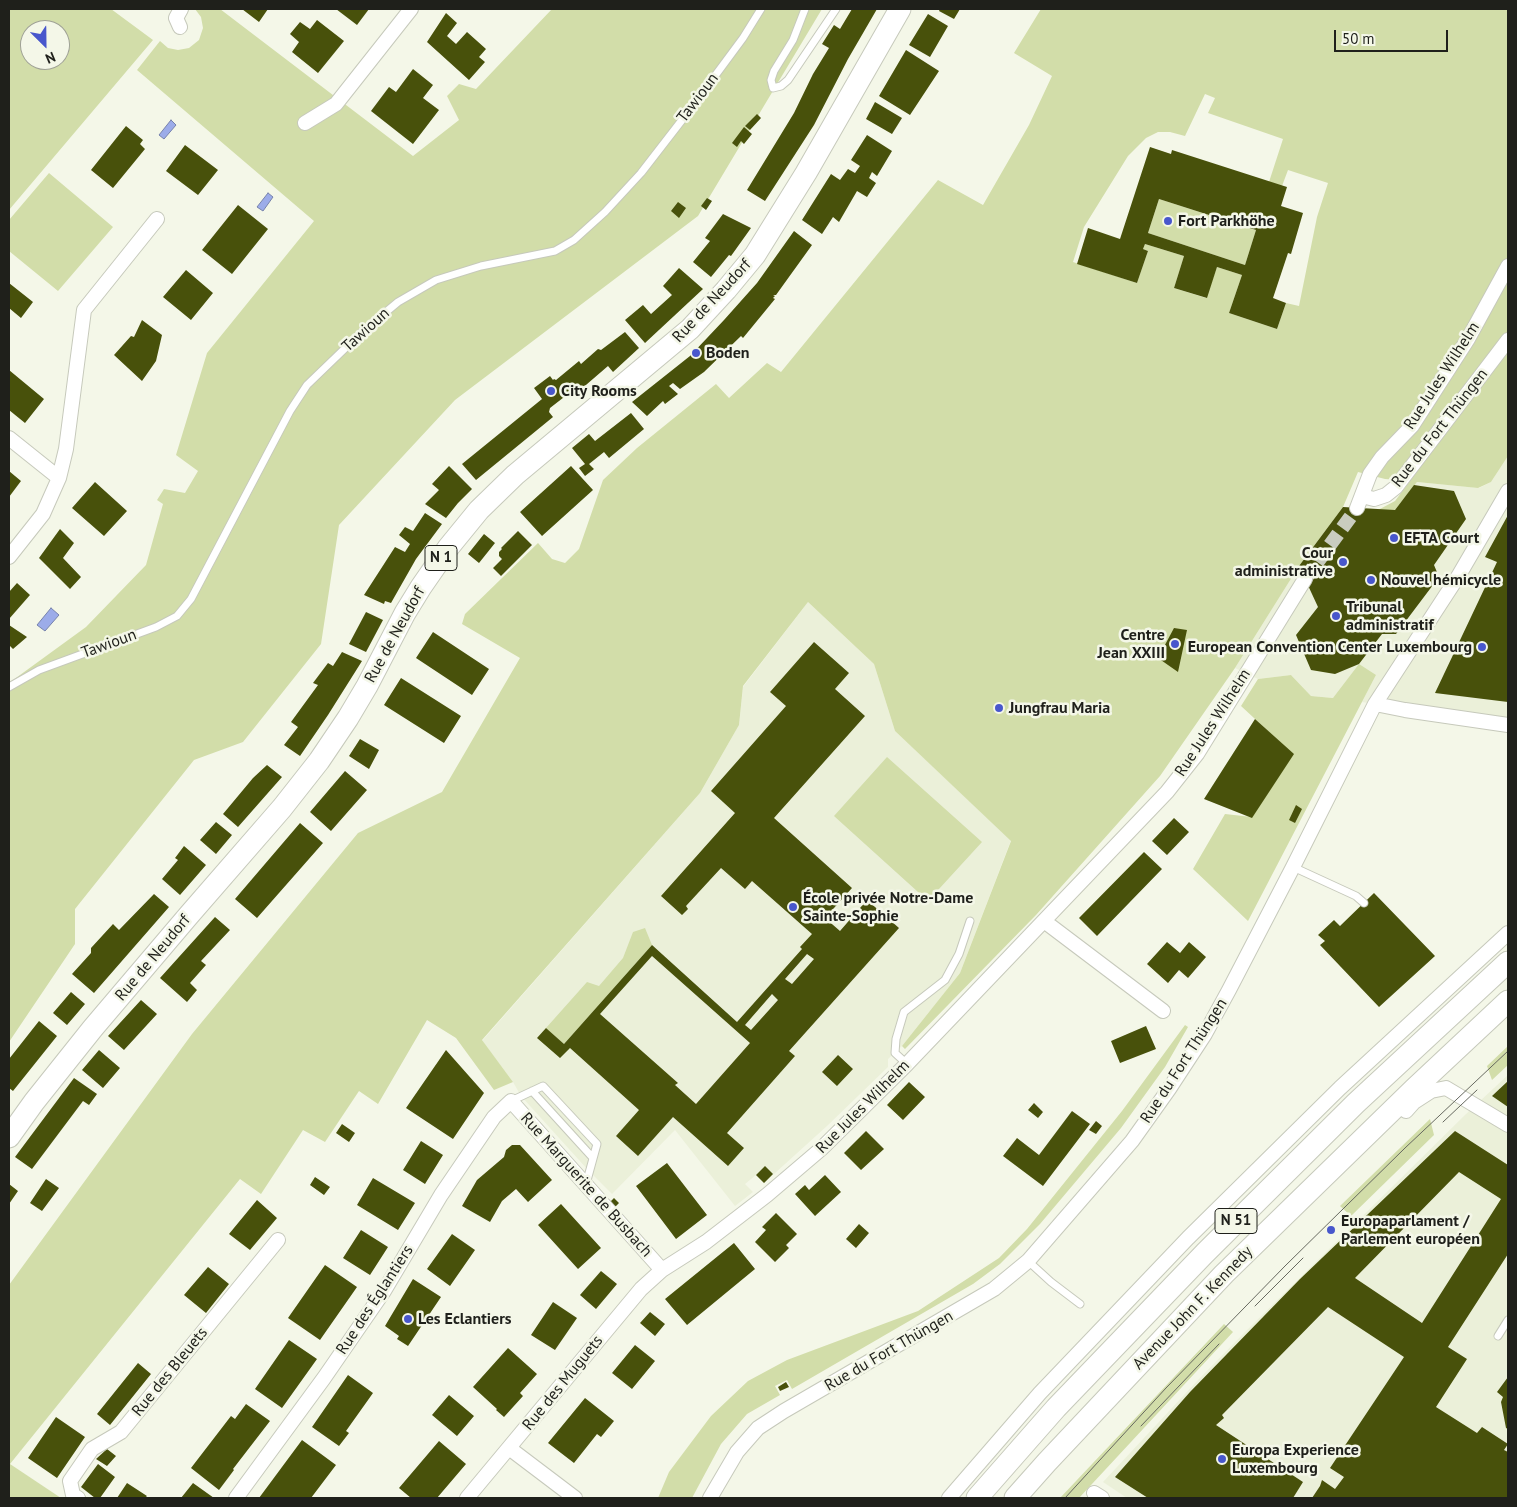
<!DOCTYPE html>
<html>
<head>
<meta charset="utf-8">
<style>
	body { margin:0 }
	#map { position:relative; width:1517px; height:1507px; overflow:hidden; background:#f4f7e8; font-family:"PT Sans",sans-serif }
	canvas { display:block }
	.frame { position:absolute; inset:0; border:10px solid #1f201b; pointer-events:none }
	.north { position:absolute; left:20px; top:20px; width:50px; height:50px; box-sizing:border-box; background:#f4f7e8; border:1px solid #9fa196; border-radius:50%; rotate:157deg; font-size:14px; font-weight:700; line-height:20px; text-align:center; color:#1f201b }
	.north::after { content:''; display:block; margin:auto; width:18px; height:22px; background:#4857cc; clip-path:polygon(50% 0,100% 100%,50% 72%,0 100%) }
	.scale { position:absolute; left:1334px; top:30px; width:114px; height:22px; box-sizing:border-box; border:2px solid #1f201b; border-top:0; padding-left:6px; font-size:15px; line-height:18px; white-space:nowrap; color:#1f201b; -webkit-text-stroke:4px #f4f7e8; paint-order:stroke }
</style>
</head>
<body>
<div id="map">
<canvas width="1517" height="1507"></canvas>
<div class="frame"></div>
<div class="north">N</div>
<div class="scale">50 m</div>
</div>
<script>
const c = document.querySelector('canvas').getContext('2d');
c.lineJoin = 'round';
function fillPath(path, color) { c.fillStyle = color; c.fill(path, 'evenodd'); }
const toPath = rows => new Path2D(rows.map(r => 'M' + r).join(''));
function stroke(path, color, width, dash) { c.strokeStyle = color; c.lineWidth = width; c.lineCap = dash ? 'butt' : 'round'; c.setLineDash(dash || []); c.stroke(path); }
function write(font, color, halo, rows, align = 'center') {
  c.font = font + ' "PT Sans",sans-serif'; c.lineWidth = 5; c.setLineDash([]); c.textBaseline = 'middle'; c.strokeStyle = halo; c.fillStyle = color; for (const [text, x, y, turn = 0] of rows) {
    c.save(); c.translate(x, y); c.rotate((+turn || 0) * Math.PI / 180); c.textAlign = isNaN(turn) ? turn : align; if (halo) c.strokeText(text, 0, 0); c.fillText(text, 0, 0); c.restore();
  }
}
const built = toPath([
	[1508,456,1508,725,1362,702,1376,675,1333,698,1311,696,1291,675,1258,679,1235,668,1299,566,1395,510,1417,482,1479,488,1491,482],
	[808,602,874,664,895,731,1011,840,960,973,902,1046,888,1059,888,1067,827,1126,764,1183,756,1175,745,1184,753,1192,735,1206,675,1130,612,1194,588,1170,521,1096,513,1082,482,1041,700,793,739,725,743,687],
	[1508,1075,1508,1498,1127,1498,1103,1482,1198,1380,1245,1332,1466,1114]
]);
const green = toPath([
	[9,9,111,9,153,40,9,210],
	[30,30,60,30,60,60,30,60],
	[195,9,220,9,413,156,459,120,447,96,459,84,476,89,552,9,822,9,698,216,455,400,339,525,321,644,243,742,194,760,75,909,75,944,9,1042,9,683,86,627,146,565,163,504,157,500,164,489,185,493,198,471,176,455,207,353,314,221,137,70,160,41,168,48,178,50,189,48,199,40,203,28,201,17],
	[1041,9,1508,9,1508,456,1491,482,1478,488,1417,482,1395,510,1378,510,1395,501,1410,481,1385,479,1358,472,1343,507,1299,566,1235,668,1160,776,1036,915,905,1049,902,1046,960,973,1011,841,895,731,874,664,808,602,743,686,739,725,700,793,482,1040,513,1082,494,1090,456,1038,427,1020,378,1104,359,1091,325,1142,303,1130,261,1194,240,1179,10,1464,61,1498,9,1498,9,1285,192,1034,358,833,442,792,520,658,462,624,465,614,538,543,552,559,565,563,579,549,603,480,637,448,716,384,729,398,767,363,781,372,938,180,983,205,1029,125,1052,76,1014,53],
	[1205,94,1215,98,1208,113,1283,139,1269,182,1282,186,1288,170,1328,183,1317,217,1299,306,1286,303,1277,329,1229,313,1242,275,1217,267,1206,298,1174,288,1184,256,1145,244,1143,249,1148,251,1137,283,1073,262,1084,227,1128,156,1146,138,1158,132,1170,132,1185,136],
	[49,173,113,227,58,291,9,251,9,220],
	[1159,199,1256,230,1245,265,1148,233],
	[1359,664,1376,675,1248,921,1193,869,1225,814,1252,817,1293,754,1241,706,1258,679,1291,675,1311,696,1333,698],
	[887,757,982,842,928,901,834,816],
	[645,928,652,945,564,1044,546,1028,587,982,599,986,623,958,633,932],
	[1185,1025,1188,1027,1165,1067,1121,1128,1040,1224,1000,1264,973,1284,792,1389,787,1380,775,1386,780,1395,747,1414,721,1444,692,1498,658,1498,669,1472,711,1416,748,1381,787,1360,918,1311,999,1258,1027,1229,1122,1111],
	[1508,1046,1508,1065,1492,1080,1487,1066],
	[1430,1119,1434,1135,1351,1216,1340,1206],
	[1224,1324,1233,1332,1079,1498,1060,1498]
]);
const water = toPath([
	[171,120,176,125,164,139,159,135,171,120],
	[268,193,273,197,263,211,257,207,268,193],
	[51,608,59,615,45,631,37,625,51,608]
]);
const building = toPath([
	[242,9,268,9,259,22],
	[336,9,369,9,357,25],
	[852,9,877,9,848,59,814,125,765,201,747,190,794,113,813,74,829,48,822,44,834,25,840,29],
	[940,9,960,9,954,19,939,11],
	[446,13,457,23,447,36,456,44,467,32,486,49,479,57,485,62,469,80,427,42],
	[928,14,948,26,930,57,909,45],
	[317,20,344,41,318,73,292,52,299,42,290,34,300,22,310,29],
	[906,50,939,71,910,115,879,96],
	[413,69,433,85,423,98,439,110,413,144,371,111,389,87,396,92],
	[875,102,902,118,892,134,866,119],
	[757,114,761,118,750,130,745,126],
	[126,126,143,140,140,144,145,149,113,188,91,170],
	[744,127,752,134,744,144,741,141,737,147,732,143],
	[867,135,892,151,877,176,872,172,869,178,876,183,867,197,857,191,839,222,833,217,822,234,802,220,831,174,840,180,848,169,855,173,860,166,851,160],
	[185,145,218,170,198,195,166,171],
	[1150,147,1171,154,1172,150,1287,187,1281,206,1303,213,1291,254,1288,253,1273,298,1286,303,1277,329,1229,313,1242,275,1217,267,1207,298,1174,288,1184,256,1145,244,1143,249,1148,251,1137,283,1077,264,1088,228,1120,239],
	[1159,199,1256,230,1245,265,1148,233],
	[707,198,712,201,706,210,701,206],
	[678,202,686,208,679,218,671,211],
	[238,205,268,229,232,274,202,250],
	[723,214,751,228,731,256,729,255,711,277,693,262,710,241,705,238],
	[794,231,812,245,776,295,773,295,775,296,773,298,775,299,743,338,741,336,704,372,680,389,673,383,669,386,678,394,665,404,663,401,647,416,632,402,690,356,724,320,757,283],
	[679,268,703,289,645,343,625,320,643,305,651,314,672,295,663,286],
	[186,270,213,293,191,320,163,297],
	[9,283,33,302,21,318,9,308],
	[142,320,162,335,156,361,142,381,114,355,131,336,134,337],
	[625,332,639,348,613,372,608,366,572,397,568,394,550,408,549,412,553,417,476,480,462,464,542,399,534,388,550,376,553,380,554,379,556,380,579,361,581,364,598,349,601,350],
	[9,370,44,399,25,423,9,410],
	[631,413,644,429,609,458,604,452,589,464,594,469,585,476,579,468,585,464,572,448,589,434,595,441],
	[449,466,472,489,458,503,446,518,425,504,439,490,432,484],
	[571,466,593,490,542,536,520,512],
	[9,471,21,481,9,497],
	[95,482,127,511,104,536,72,508],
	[1414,485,1454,491,1466,519,1434,565,1439,577,1396,634,1382,634,1359,664,1335,674,1311,670,1296,635,1318,607,1299,566,1343,507,1395,510],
	[425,513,442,524,416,559,391,603,385,601,384,604,364,595,395,547,405,552,410,544,399,535,405,527,413,531],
	[1508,515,1508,702,1435,693,1497,562,1485,557],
	[60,529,74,543,63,558,81,577,70,589,39,558],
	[518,531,532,545,501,576,493,568,502,559,499,556,499,552,502,549,501,548],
	[484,534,495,543,479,563,468,554],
	[17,583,30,595,9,619,9,592],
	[366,612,383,620,366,652,349,644],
	[9,625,27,637,13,649,9,645],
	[1174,628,1187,630,1178,672,1158,658],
	[433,632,489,669,472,695,416,658],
	[814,642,849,673,835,689,865,716,774,818,852,888,825,918,840,931,867,900,899,928,789,1051,795,1056,727,1133,744,1148,728,1166,673,1117,638,1156,616,1136,639,1110,570,1048,560,1058,537,1038,546,1028,564,1044,652,945,737,1022,802,949,800,947,812,934,752,881,745,889,721,868,686,906,688,909,682,915,661,896,735,813,711,791,786,706,770,692],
	[807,954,814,959,792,984,785,979],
	[652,956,750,1043,696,1104,675,1085,678,1083,600,1014],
	[772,994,778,1000,751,1030,745,1025],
	[342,652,362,661,328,715,300,756,284,745,298,727,291,722,318,685,313,683,328,663,333,666],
	[401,678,461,716,444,743,384,705],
	[1255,719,1294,754,1252,818,1204,799],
	[360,739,379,750,369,769,349,756],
	[267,765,282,777,238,827,223,814,253,778],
	[345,771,367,790,331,831,310,812],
	[1296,805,1302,809,1295,823,1289,820],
	[1174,818,1189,832,1167,855,1152,841],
	[216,822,232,835,216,854,200,840],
	[300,823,323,843,257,918,235,899],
	[184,846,206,865,180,895,162,879,178,860,175,858],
	[1144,852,1162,869,1097,936,1079,918],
	[1374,893,1435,956,1379,1007,1320,945,1325,941,1318,935,1334,920,1340,926],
	[154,894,169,907,94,993,72,974,91,953,91,948,113,924,119,930],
	[215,917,230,930,201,961,206,965,190,983,197,990,187,1002,160,978],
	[1167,942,1180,953,1189,942,1206,957,1188,978,1179,970,1168,983,1147,964],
	[71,992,85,1004,67,1025,53,1013],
	[141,1000,157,1014,124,1050,108,1036],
	[39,1021,57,1036,13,1091,9,1088,9,1059],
	[1146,1026,1156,1049,1120,1063,1111,1041],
	[99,1050,120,1068,103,1088,82,1070],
	[446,1050,484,1093,453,1139,406,1108],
	[838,1055,853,1069,837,1086,822,1072],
	[74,1078,97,1094,89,1105,83,1101,32,1169,15,1157],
	[1508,1081,1508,1107,1492,1096],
	[909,1082,925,1097,903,1120,887,1105],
	[1034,1103,1043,1112,1038,1118,1028,1110],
	[1072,1111,1090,1124,1043,1186,1003,1156,1017,1138,1039,1155],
	[1096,1121,1102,1126,1096,1134,1089,1130],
	[342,1124,355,1133,349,1142,336,1133],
	[866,1131,884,1149,861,1170,844,1153],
	[1455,1131,1508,1165,1508,1254,1448,1347,1467,1359,1436,1407,1477,1433,1482,1427,1508,1444,1504,1450,1508,1452,1508,1498,1312,1498,1320,1486,1322,1480,1335,1489,1344,1477,1330,1468,1404,1357,1328,1307,1222,1415,1224,1418,1216,1425,1303,1482,1293,1498,1148,1498,1115,1477,1190,1392,1300,1279],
	[1459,1172,1501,1199,1422,1323,1355,1278],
	[421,1141,443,1155,425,1184,403,1170],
	[512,1145,520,1145,552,1180,528,1202,516,1189,502,1201,490,1222,462,1206,477,1180,504,1157,506,1150],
	[667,1163,707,1215,676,1239,636,1186],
	[765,1166,773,1174,764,1183,756,1175],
	[825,1175,841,1192,815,1216,795,1194,805,1185,809,1190],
	[315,1177,330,1187,324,1195,310,1185],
	[373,1178,415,1203,398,1230,357,1205],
	[46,1179,59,1188,42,1211,30,1203],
	[9,1184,18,1191,9,1204],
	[614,1198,619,1203,614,1208,609,1203],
	[257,1200,277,1218,250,1250,229,1234],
	[561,1204,601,1248,578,1269,538,1225],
	[776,1213,797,1234,786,1245,789,1248,775,1262,755,1242,766,1230,762,1227],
	[859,1224,869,1233,856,1248,846,1239],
	[361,1230,388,1247,370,1275,343,1258],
	[452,1234,475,1250,450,1286,427,1269],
	[734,1243,755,1269,687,1325,665,1299],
	[325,1265,357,1287,320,1340,288,1318],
	[208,1267,229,1284,206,1313,184,1295],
	[601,1271,617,1284,596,1309,580,1295],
	[413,1279,441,1297,408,1346,397,1339,399,1336,385,1326],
	[553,1302,577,1318,555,1350,531,1335],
	[650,1312,665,1324,655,1336,640,1323],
	[289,1340,317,1359,282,1408,255,1389],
	[635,1345,655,1361,632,1389,612,1373],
	[508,1348,537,1374,520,1393,523,1396,504,1417,496,1410,497,1409,473,1387],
	[138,1363,151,1374,110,1425,97,1414],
	[348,1375,373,1393,346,1431,349,1433,339,1446,312,1427],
	[1508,1377,1508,1429,1506,1428,1501,1402,1503,1397,1497,1392],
	[786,1382,789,1387,780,1391,778,1387],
	[449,1395,474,1416,457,1436,432,1415],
	[585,1398,614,1421,601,1437,597,1434,574,1463,548,1443],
	[246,1404,270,1421,233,1469,234,1470,219,1490,191,1468,231,1416,235,1419],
	[56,1417,85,1437,57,1478,28,1458],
	[302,1440,336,1465,311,1498,259,1498],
	[439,1441,466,1464,437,1498,411,1498,399,1488],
	[107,1449,116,1456,107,1466,96,1459],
	[98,1464,115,1477,100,1498,95,1498,81,1487],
	[127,1483,147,1496,145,1498,117,1498],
	[193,1483,214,1498,181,1498]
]);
const minorTunnel = toPath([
	[1305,579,1357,508]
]);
const service = toPath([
	[805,9,793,40,774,71,771,80,773,88,781,86,788,80,836,9],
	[9,687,39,670,156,627,177,616,191,599,290,411,307,385,362,332,398,302,436,280,481,266,555,251,574,240,605,212,641,173,689,111,743,38,761,9],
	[1293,867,1356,896,1364,903],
	[907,1064,895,1053,896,1039,904,1012,945,980,959,954,970,921],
	[532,1091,593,1158],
	[511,1101,543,1086,597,1144,586,1184],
	[1028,1261,1051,1282,1080,1304],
	[1498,1336,1508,1320]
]);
const minor = toPath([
	[180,27,176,18,181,9],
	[305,123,336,104,411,9],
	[9,438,59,478],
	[1362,496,1374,499,1386,495,1396,487,1508,340],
	[1357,508,1370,474,1382,457,1412,426,1468,339,1508,266],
	[9,557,43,514,59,478,66,449,84,310,157,219],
	[1375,704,1405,710,1508,725],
	[1044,921,1163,1011],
	[1406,1111,1414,1102,1431,1091,1446,1088,1508,1125],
	[509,1448,575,1498],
	[1094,1493,1102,1498],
	[78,1498,73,1495,70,1481,92,1449,121,1432,278,1240],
	[236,1498,324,1378,384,1291,441,1195,494,1117,511,1101,662,1270],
	[467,1498,641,1289,662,1270,706,1242,767,1195,821,1149,907,1064,1167,792,1197,754,1305,579],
	[710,1498,737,1452,758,1428,784,1411,994,1289,1028,1261,1132,1141,1169,1089,1205,1034,1229,990,1293,867,1375,704,1459,575,1508,491],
	[949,1498,1040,1393,1188,1238,1340,1088,1508,933]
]);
const primary = toPath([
	[9,1137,34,1102,93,1028,189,915,282,808,319,761,348,718,367,686,405,613,421,587,448,548,479,510,515,475,690,329,726,290,755,255,806,173,900,9],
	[977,1498,1056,1408,1205,1253,1356,1103,1508,962],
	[1015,1498,1047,1462,1224,1274,1414,1089,1508,1001]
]);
const tram = toPath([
	[1443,1122,1477,1090],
	[1255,1306,1303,1258],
	[1141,1426,1219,1344],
	[1065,1498,1166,1388,1285,1266,1405,1148,1508,1051]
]);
const markers = [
	[1168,221,5,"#4857cc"],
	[696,353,5,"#4857cc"],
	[551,391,5,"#4857cc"],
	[1394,538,5,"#4857cc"],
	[1343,562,5,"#4857cc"],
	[1371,580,5,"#4857cc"],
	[1336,616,5,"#4857cc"],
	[1175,644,5,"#4857cc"],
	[1482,647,5,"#4857cc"],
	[999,708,5,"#4857cc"],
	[793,907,5,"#4857cc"],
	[1331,1230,5,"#4857cc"],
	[408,1319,5,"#4857cc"],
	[1222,1459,5,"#4857cc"]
];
const shields = [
	[441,558,32],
	[1236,1221,42]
];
const shieldNames = [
	["N 1",441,558],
	["N 51",1236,1221]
];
const streetNames = [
	["Tawioun",698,98,-53],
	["Rue de Neudorf",712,301,-47],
	["Tawioun",366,330,-42],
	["Rue Jules Wilhelm",1442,376,-57],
	["Rue du Fort Thüngen",1440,428,-52],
	["Rue de Neudorf",395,635,-61],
	["Tawioun",109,644,-20],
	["Rue Jules Wilhelm",1213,723,-57],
	["Rue de Neudorf",153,958,-50],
	["Rue du Fort Thüngen",1184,1061,-57],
	["Rue Jules Wilhelm",863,1107,-45],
	["Rue Marguerite de Busbach",586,1185,48],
	["Rue des Églantiers",375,1300,-57],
	["Avenue John F. Kennedy",1193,1308,-46],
	["Rue du Fort Thüngen",889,1351,-30],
	["Rue des Bleuets",170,1372,-51],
	["Rue des Muguets",563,1383,-51]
];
const poiNames = [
	["Fort Parkhöhe",1178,221],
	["Boden",706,353],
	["City Rooms",561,391],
	["EFTA Court",1404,538],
	["Cour",1333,553,"right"],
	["administrative",1333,571,"right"],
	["Nouvel hémicycle",1381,580],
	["Tribunal",1346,607],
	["administratif",1346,625],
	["Centre",1165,635,"right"],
	["Jean XXIII",1165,653,"right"],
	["European Convention Center Luxembourg",1472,647,"right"],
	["Jungfrau Maria",1009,708],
	["École privée Notre-Dame",803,898],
	["Sainte-Sophie",803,916],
	["Europaparlament /",1341,1221],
	["Parlement européen",1341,1239],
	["Les Eclantiers",418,1319],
	["Europa Experience",1232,1450],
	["Luxembourg",1232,1468]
];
fillPath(built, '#ebf0d9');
fillPath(green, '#d2dda9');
fillPath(water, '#9cace9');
stroke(water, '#7682ab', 1);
fillPath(building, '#48510b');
stroke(minorTunnel, '#c9ccbf', 14, [14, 7]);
stroke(service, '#c6c9bb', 9);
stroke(minor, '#c6c9bb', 16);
stroke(primary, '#c6c9bb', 23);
stroke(service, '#fff', 7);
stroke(minor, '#fff', 14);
stroke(primary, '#fff', 21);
stroke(tram, '#676960', 1);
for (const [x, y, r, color] of markers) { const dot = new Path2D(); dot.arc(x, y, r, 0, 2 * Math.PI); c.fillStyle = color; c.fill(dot); stroke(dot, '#f4f7e8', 2); }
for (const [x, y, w] of shields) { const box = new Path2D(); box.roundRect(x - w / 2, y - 12.5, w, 25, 4); c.fillStyle = '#f4f7e8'; c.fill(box); stroke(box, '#1f201b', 1); }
write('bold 15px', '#1f201b', null, shieldNames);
write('16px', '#1f201b', '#f4f7e8', streetNames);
write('bold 16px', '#1f201b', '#f4f7e8', poiNames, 'left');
</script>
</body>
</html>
